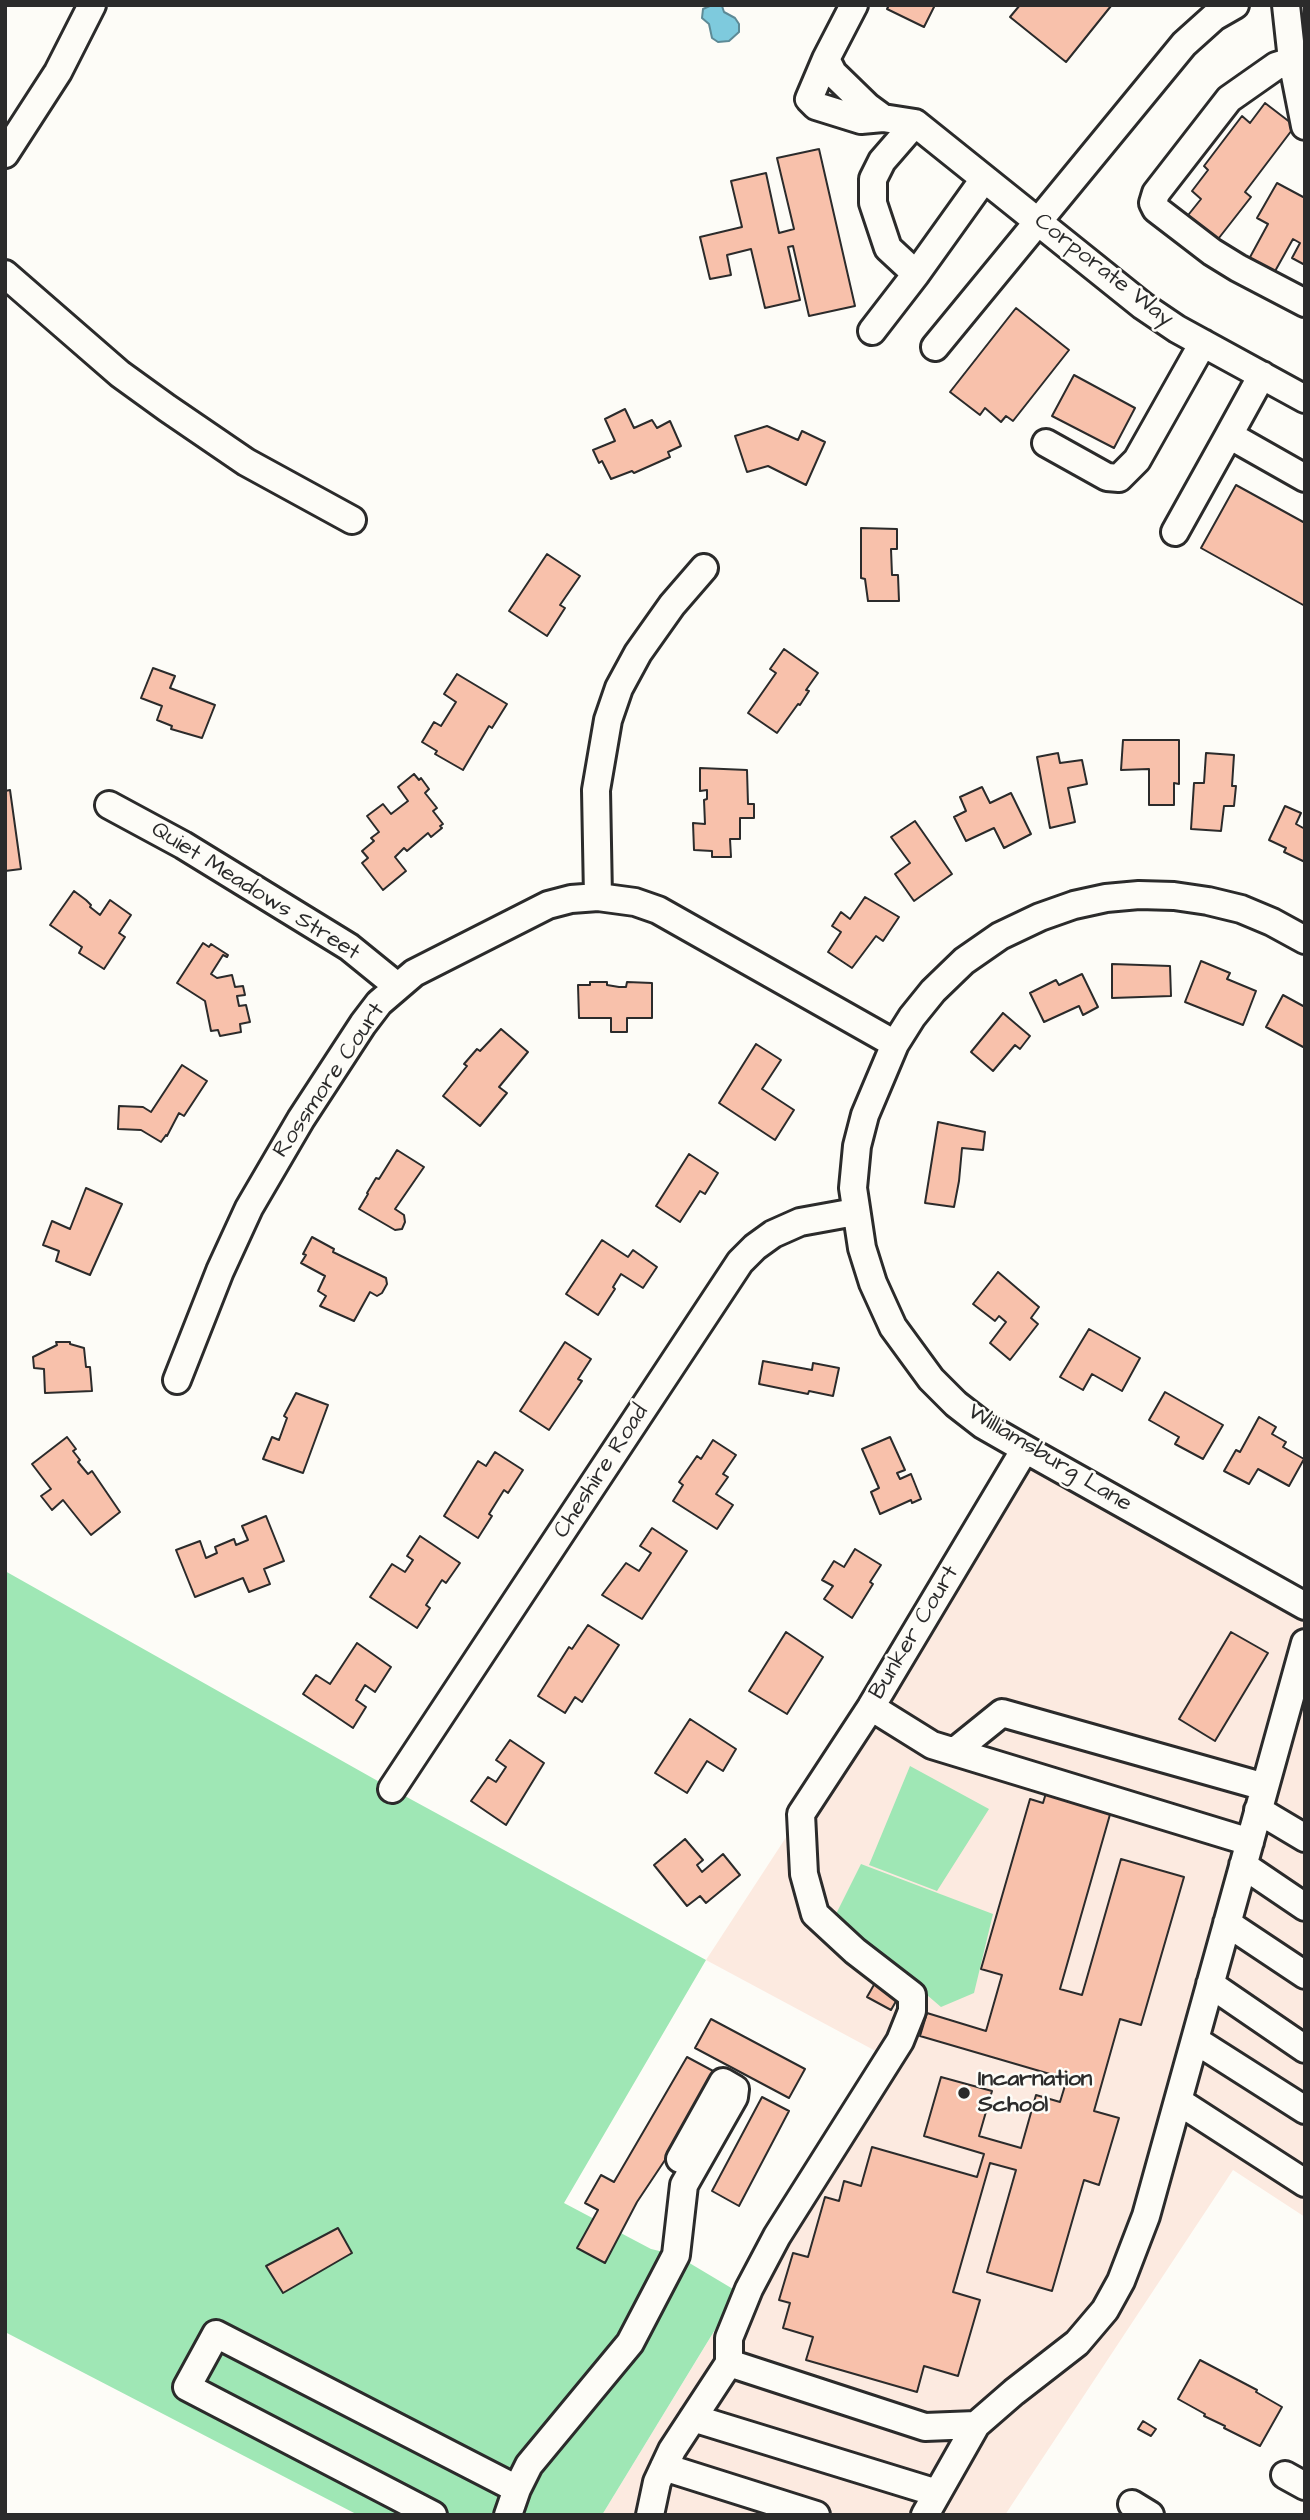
<!DOCTYPE html>
<html>
<head>
<meta charset="utf-8">
<style>
	body { margin:0 }
	#map { position:relative; width:1310px; height:2520px; overflow:hidden; background:#fdfcf7; font-family:"Architects Daughter",sans-serif }
	canvas { display:block }
	.frame { position:absolute; inset:0; border:7px solid #2b2b2b; pointer-events:none }
</style>
</head>
<body>
<div id="map">
<canvas width="1310" height="2520"></canvas>
<div class="frame"></div>
</div>
<script>
const c = document.querySelector('canvas').getContext('2d');
c.lineJoin = 'round';
function fillPath(path, color) { c.fillStyle = color; c.fill(path, 'evenodd'); }
const toPath = rows => new Path2D(rows.map(r => 'M' + r).join(''));
function stroke(path, color, width, dash) { c.strokeStyle = color; c.lineWidth = width; c.lineCap = dash ? 'butt' : 'round'; c.setLineDash(dash || []); c.stroke(path); }
function write(font, color, halo, rows, align = 'center') {
  c.font = font + ' "Architects Daughter",sans-serif'; c.lineWidth = 5; c.setLineDash([]); c.textBaseline = 'middle'; c.strokeStyle = halo; c.fillStyle = color; for (const [text, x, y, turn = 0] of rows) {
    c.save(); c.translate(x, y); c.rotate((+turn || 0) * Math.PI / 180); c.textAlign = isNaN(turn) ? turn : align; if (halo) c.strokeText(text, 0, 0); c.fillText(text, 0, 0); c.restore();
  }
}
const built = toPath([
	[1025,1449,1305,1606,1305,2217,1233,2170,1005,2515,602,2515,883,2055,706,1960,871,1707]
]);
const green = toPath([
	[5,1571,392,1789,706,1960,564,2203,651,2249,676,2255,738,2292,602,2515,358,2515,5,2332],
	[910,1766,989,1809,937,1891,869,1865],
	[861,1864,993,1914,974,1993,941,2007,835,1916]
]);
const water = toPath([
	[712,5,722,6,724,12,735,18,739,24,739,32,729,41,718,42,712,38,709,24,702,18,703,9,712,5]
]);
const building = toPath([
	[889,5,935,5,924,27,887,9,889,5],
	[1020,5,1110,5,1111,6,1066,62,1010,17,1020,5],
	[1265,103,1295,126,1245,192,1251,197,1215,243,1185,219,1201,199,1192,191,1208,170,1204,166,1242,116,1250,123,1265,103],
	[819,149,855,306,809,316,793,246,788,247,800,300,765,308,751,249,727,255,731,275,710,279,700,237,742,227,731,181,766,173,779,233,794,229,777,158,819,149],
	[1277,183,1305,198,1305,265,1292,258,1300,243,1293,239,1274,273,1249,259,1268,224,1257,218,1277,183],
	[1016,308,1069,350,1013,421,1006,416,1001,422,985,408,980,415,950,392,1016,308],
	[1074,375,1135,408,1114,448,1052,416,1074,375],
	[625,409,634,428,652,420,657,428,670,421,681,446,668,452,670,457,634,473,632,471,611,479,602,461,599,463,593,450,615,441,605,419,625,409],
	[767,426,798,440,802,431,825,442,806,485,768,466,747,472,735,436,767,426],
	[1236,485,1305,523,1305,606,1201,548,1236,485],
	[861,528,897,529,897,549,891,549,892,575,898,575,899,601,868,601,865,579,861,578,861,528],
	[547,554,580,576,560,605,565,608,547,636,509,611,547,554],
	[784,649,818,673,806,690,809,691,800,705,798,704,777,733,748,713,776,673,770,669,784,649],
	[153,668,175,676,170,688,215,705,202,738,171,729,172,726,157,720,162,706,141,698,153,668],
	[457,674,507,704,492,728,489,726,463,770,435,754,437,751,422,742,434,722,441,726,456,702,444,694,457,674],
	[1123,740,1179,740,1179,784,1174,783,1174,805,1149,805,1149,769,1121,770,1123,740],
	[1058,753,1060,763,1082,760,1087,784,1068,788,1075,822,1050,828,1037,757,1058,753],
	[1206,753,1234,755,1232,786,1236,786,1234,806,1224,806,1221,831,1191,829,1194,783,1204,783,1206,753],
	[700,768,747,770,748,804,754,804,754,818,740,818,740,839,730,839,731,857,712,857,712,851,694,850,693,823,705,824,704,800,707,799,707,790,700,791,700,768],
	[414,774,419,780,421,778,429,789,425,793,437,808,433,811,443,824,440,826,442,828,431,837,428,833,407,851,404,848,395,857,406,871,383,890,362,863,368,858,362,851,374,841,371,838,379,832,367,816,383,804,391,814,408,801,398,787,414,774],
	[982,787,990,803,1011,793,1031,834,1004,848,994,828,966,841,954,817,966,811,960,797,982,787],
	[10,790,21,869,5,871,5,791,10,790],
	[1285,806,1301,813,1296,824,1305,829,1305,862,1284,852,1286,848,1269,840,1285,806],
	[915,821,952,874,914,901,895,874,910,863,891,837,915,821],
	[74,891,86,900,91,905,90,907,100,915,110,900,131,915,119,933,125,937,104,969,79,953,82,947,50,925,74,891],
	[865,897,899,917,883,941,876,936,852,968,828,952,841,932,832,926,841,912,850,919,865,897],
	[203,943,209,947,211,944,228,955,227,957,223,955,211,974,217,978,232,975,235,987,243,986,245,995,237,996,239,1006,246,1005,250,1022,240,1024,241,1032,220,1036,218,1030,211,1031,205,1001,177,983,203,943],
	[1201,961,1230,973,1227,979,1256,991,1243,1025,1185,1002,1201,961],
	[1112,964,1170,966,1171,996,1112,998,1112,964],
	[1082,974,1098,1007,1083,1015,1079,1006,1044,1022,1030,993,1056,980,1059,985,1082,974],
	[590,982,607,982,607,985,619,987,626,987,627,982,652,983,652,1018,627,1018,627,1032,611,1032,611,1018,579,1018,578,985,590,985,590,982],
	[1283,995,1305,1007,1305,1048,1266,1027,1283,995],
	[1003,1013,1030,1036,1020,1049,1015,1045,993,1071,971,1052,1003,1013],
	[501,1029,528,1052,499,1087,507,1093,480,1126,443,1096,467,1066,464,1064,477,1049,480,1051,501,1029],
	[756,1044,781,1060,762,1089,794,1110,775,1140,719,1103,756,1044],
	[182,1065,207,1081,184,1116,179,1113,167,1136,166,1135,161,1142,141,1130,118,1129,119,1106,143,1107,151,1112,182,1065],
	[938,1122,985,1132,983,1150,962,1148,959,1181,954,1207,925,1203,938,1122],
	[397,1150,424,1167,395,1209,404,1215,405,1222,402,1229,395,1230,359,1209,368,1194,367,1193,376,1178,379,1179,397,1150],
	[689,1154,718,1173,705,1194,700,1191,680,1222,656,1206,689,1154],
	[86,1188,122,1204,90,1275,56,1261,59,1251,43,1245,52,1221,70,1229,86,1188],
	[312,1237,334,1249,333,1252,386,1278,387,1284,382,1293,377,1296,370,1292,354,1321,320,1306,326,1296,318,1291,325,1276,301,1263,306,1255,303,1254,312,1237],
	[602,1240,628,1257,633,1250,657,1267,643,1288,621,1274,613,1287,615,1289,598,1315,566,1294,602,1240],
	[998,1272,1039,1307,1031,1318,1038,1324,1010,1360,990,1343,1006,1322,999,1316,995,1321,973,1304,998,1272],
	[1089,1329,1140,1358,1122,1391,1092,1374,1083,1390,1060,1377,1089,1329],
	[56,1342,70,1342,70,1344,84,1348,86,1367,90,1367,92,1391,45,1393,44,1369,34,1368,33,1357,57,1345,56,1342],
	[565,1342,591,1359,578,1379,582,1381,549,1430,520,1411,565,1342],
	[763,1361,812,1370,813,1363,839,1368,833,1396,809,1391,808,1394,759,1384,763,1361],
	[1165,1392,1223,1425,1203,1459,1175,1444,1179,1437,1149,1420,1165,1392],
	[296,1393,328,1405,303,1473,263,1459,272,1437,279,1440,287,1418,284,1416,296,1393],
	[1259,1417,1276,1427,1272,1434,1286,1442,1283,1447,1304,1459,1289,1486,1258,1469,1249,1484,1224,1471,1236,1450,1240,1452,1259,1417],
	[67,1437,76,1449,73,1451,80,1460,78,1462,88,1474,92,1471,120,1512,91,1535,63,1500,52,1510,41,1496,51,1489,32,1464,67,1437],
	[890,1437,905,1470,897,1473,900,1479,911,1474,921,1499,912,1503,911,1500,880,1514,871,1492,879,1488,862,1449,890,1437],
	[713,1440,736,1455,723,1474,728,1477,716,1494,733,1505,717,1529,673,1501,683,1485,679,1482,697,1456,701,1459,713,1440],
	[495,1452,523,1470,508,1493,504,1490,489,1514,492,1516,478,1538,444,1516,478,1461,486,1466,495,1452],
	[266,1516,284,1561,264,1569,270,1584,249,1592,243,1578,195,1597,176,1550,200,1541,206,1558,217,1553,215,1547,234,1539,236,1545,248,1540,242,1526,266,1516],
	[652,1528,687,1551,642,1619,602,1595,626,1563,639,1571,651,1553,640,1546,652,1528],
	[420,1536,460,1563,446,1583,442,1580,426,1605,430,1608,417,1628,370,1597,392,1564,405,1572,413,1560,407,1556,420,1536],
	[855,1549,881,1565,870,1582,873,1584,852,1618,824,1599,833,1586,822,1580,834,1561,844,1567,855,1549],
	[588,1625,619,1645,582,1702,575,1697,565,1713,538,1696,569,1647,572,1649,588,1625],
	[786,1632,823,1657,787,1714,749,1691,786,1632],
	[1231,1632,1268,1653,1215,1741,1179,1719,1231,1632],
	[357,1643,391,1667,375,1692,365,1685,356,1700,366,1707,353,1728,303,1694,316,1675,330,1684,357,1643],
	[690,1719,736,1749,723,1771,707,1761,687,1793,655,1773,690,1719],
	[510,1740,544,1763,506,1825,471,1801,488,1777,496,1782,506,1767,496,1760,510,1740],
	[1046,1793,1111,1811,1060,1989,1082,1995,1121,1859,1184,1877,1141,2025,1120,2019,1094,2111,1119,2118,1099,2185,1084,2180,1052,2291,987,2272,1016,2170,990,2163,953,2292,980,2300,958,2376,924,2366,917,2392,806,2360,813,2337,783,2328,790,2303,779,2300,793,2253,808,2257,825,2197,839,2201,844,2181,861,2186,872,2147,977,2177,984,2154,924,2136,941,2077,992,2091,979,2136,1021,2148,1036,2095,1060,2102,1067,2079,920,2036,927,2013,986,2031,1002,1975,981,1969,1030,1799,1043,1803,1046,1793],
	[685,1839,703,1860,697,1865,702,1872,723,1854,740,1875,706,1903,700,1896,687,1906,654,1865,685,1839],
	[875,1983,899,1996,891,2010,867,1997,875,1983],
	[711,2019,805,2069,789,2098,695,2048,711,2019],
	[687,2057,715,2072,667,2157,637,2202,605,2263,577,2248,598,2210,585,2203,601,2175,614,2182,687,2057],
	[762,2097,789,2111,739,2206,712,2191,762,2097],
	[338,2228,352,2253,283,2293,266,2266,338,2228],
	[1200,2360,1257,2390,1256,2392,1282,2407,1260,2446,1224,2428,1225,2426,1204,2416,1205,2414,1178,2399,1200,2360],
	[1143,2421,1156,2429,1151,2436,1138,2429,1143,2421]
]);
const minor = toPath([
	[854,5,826,59,809,99,816,106,861,120,883,118,915,123],
	[1286,5,1292,60,1305,126],
	[1305,57,1276,66,1229,99,1156,193,1153,203,1156,209,1212,252,1238,268,1305,303],
	[826,59,833,73,868,107,883,118],
	[915,123,1143,306,1177,329,1305,399],
	[5,154,58,72,92,5],
	[5,274,120,374,167,408,246,462,352,520],
	[916,274,984,179],
	[872,331,916,274,888,248,873,203,873,179,882,161,915,123],
	[935,347,1184,44,1214,17,1235,5],
	[1262,375,1229,435,1305,478],
	[1046,443,1107,477,1119,478,1137,460,1203,343],
	[1175,532,1229,435],
	[109,805,183,845,349,947,397,986],
	[598,897,596,790,608,720,619,688,638,653,672,605,704,568],
	[1305,940,1272,922,1241,909,1208,901,1174,896,1139,895,1106,898,1074,905,1040,917,1000,936,964,961,933,991,912,1017,895,1044,865,1115,857,1146,853,1188,862,1248,873,1283,893,1327,931,1379,956,1404,983,1425,1025,1449,1305,1606],
	[177,1380,220,1271,249,1208,301,1119,363,1024,379,1003,414,973,548,905,571,899,598,897,635,902,658,910,895,1044],
	[871,1707,932,1745,1250,1842],
	[955,1751,1002,1713,1265,1787],
	[392,1789,740,1262,755,1247,773,1234,800,1222,855,1212],
	[1258,1810,1305,1838],
	[1243,1865,1305,1907],
	[1227,1923,1305,1975],
	[1210,1984,1305,2049],
	[1195,2040,1305,2110],
	[1178,2101,1305,2183],
	[729,2363,729,2338,749,2289,777,2236,900,2041,912,2011,912,1995,855,1951,815,1914,804,1874,801,1814,871,1707,1025,1449],
	[693,2418,937,2493],
	[664,2467,816,2515],
	[1285,2475,1305,2486],
	[1132,2504,1150,2515],
	[433,2515,187,2387,216,2334,517,2489],
	[508,2515,517,2489,529,2465,630,2343,676,2255,684,2185,734,2097,735,2089,723,2082,680,2159],
	[650,2515,657,2482,672,2450,729,2363,925,2427,976,2425,1014,2392,1077,2343,1105,2310,1121,2281,1146,2216,1305,1643],
	[925,2515,976,2425]
]);
const markers = [
	[964,2093,7,"#2b2b2b"]
];
const streetNames = [
	["Corporate Way",1103,271,38],
	["Quiet Meadows Street",255,892,32],
	["Rossmore Court",330,1081,-56],
	["Williamsburg Lane",1049,1459,31],
	["Cheshire Road",602,1472,-57],
	["Bunker Court",915,1633,-59]
];
const poiNames = [
	["Incarnation",978,2080],
	["School",978,2106]
];
fillPath(built, '#fceae0');
fillPath(green, '#9fe7b5');
fillPath(water, '#7ecadd');
stroke(water, '#5d8a96', 2);
fillPath(building, '#f8c1ab');
stroke(building, '#2b2b2b', 2);
stroke(minor, '#2b2b2b', 32);
stroke(minor, '#fdfcf7', 26);
for (const [x, y, r, color] of markers) { const dot = new Path2D(); dot.arc(x, y, r, 0, 2 * Math.PI); c.fillStyle = color; c.fill(dot); stroke(dot, '#fdfcf7', 2.5); }
write('23px', '#2b2b2b', '#fdfcf7', streetNames);
write('bold 23px', '#2b2b2b', '#fdfcf7', poiNames, 'left');
</script>
</body>
</html>
